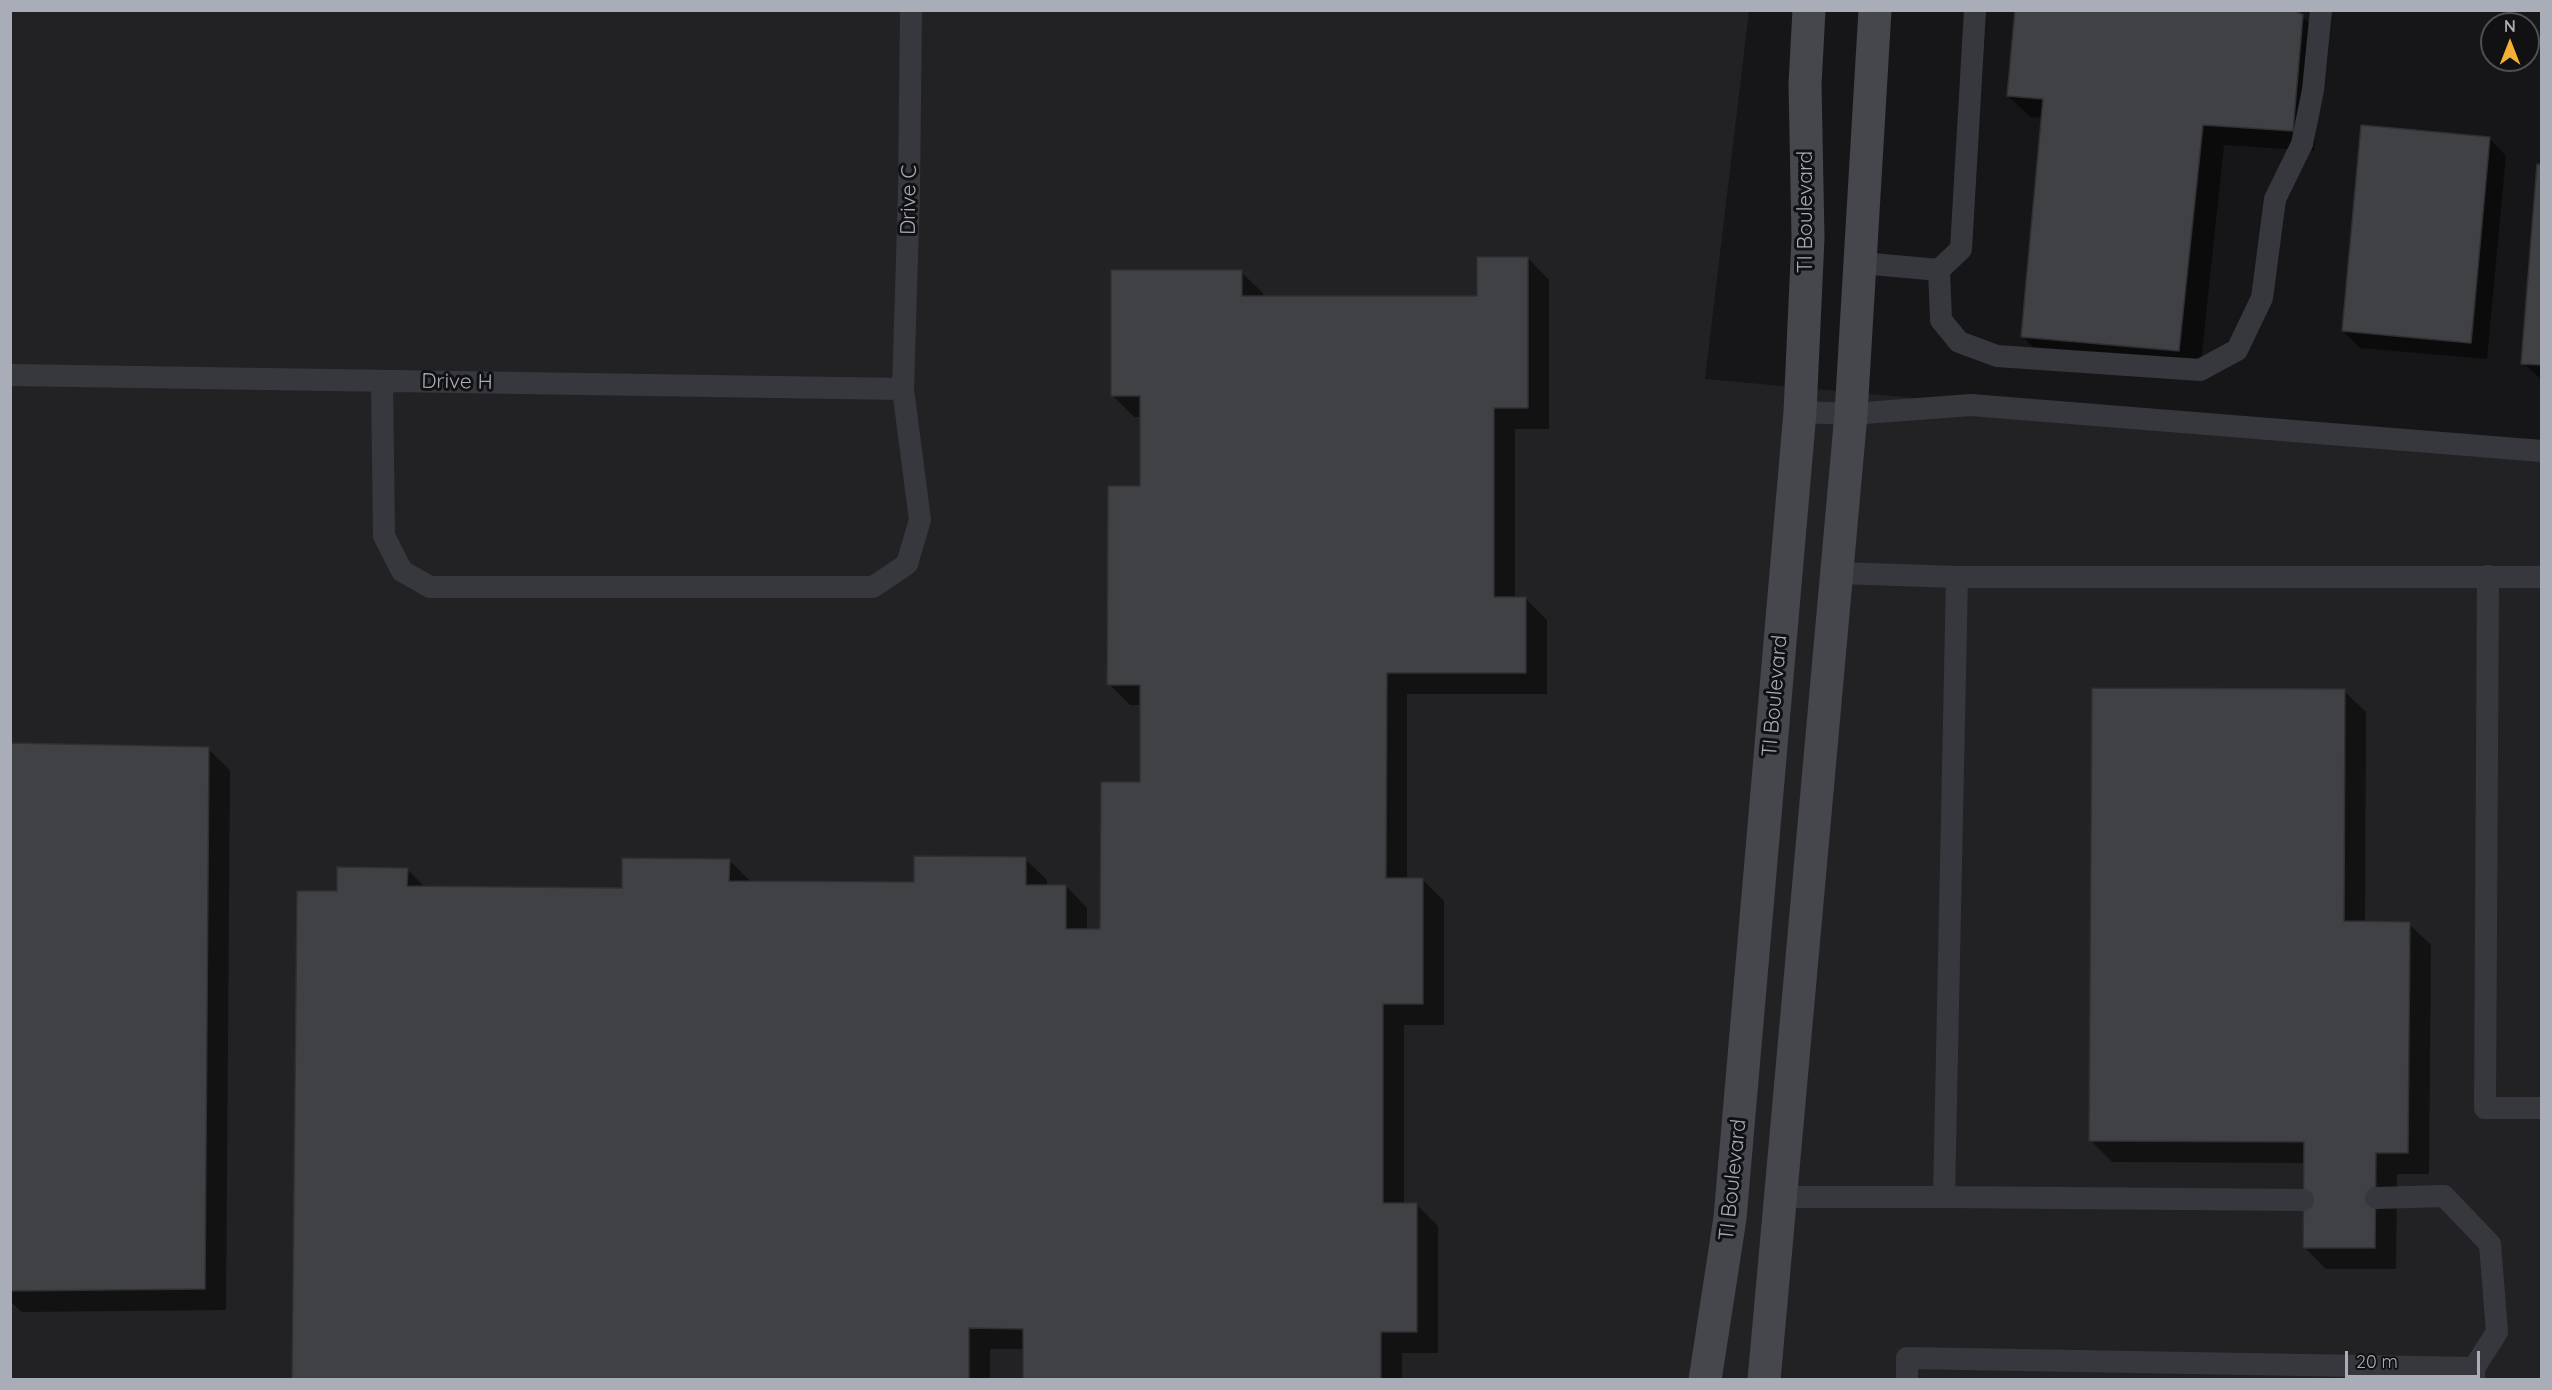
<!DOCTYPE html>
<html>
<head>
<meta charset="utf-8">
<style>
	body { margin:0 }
	#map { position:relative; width:2552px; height:1390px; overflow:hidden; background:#161618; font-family:Quicksand,sans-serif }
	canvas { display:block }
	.frame { position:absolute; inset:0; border:12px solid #a8adb8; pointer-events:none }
	.north { position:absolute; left:2480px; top:12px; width:60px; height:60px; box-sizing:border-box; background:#111113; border:2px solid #4d4f55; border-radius:50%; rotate:0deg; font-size:16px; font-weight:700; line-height:24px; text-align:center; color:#a8adb8 }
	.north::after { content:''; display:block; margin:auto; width:21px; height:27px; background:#f2b134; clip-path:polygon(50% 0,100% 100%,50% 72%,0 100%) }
	.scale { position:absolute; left:2345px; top:1351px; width:135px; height:27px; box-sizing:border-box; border:3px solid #a8adb8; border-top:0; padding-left:8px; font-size:18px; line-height:21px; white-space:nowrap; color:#a8adb8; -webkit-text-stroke:4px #111113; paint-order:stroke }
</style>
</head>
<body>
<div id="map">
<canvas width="2552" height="1390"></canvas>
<div class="frame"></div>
<div class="north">N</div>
<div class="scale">20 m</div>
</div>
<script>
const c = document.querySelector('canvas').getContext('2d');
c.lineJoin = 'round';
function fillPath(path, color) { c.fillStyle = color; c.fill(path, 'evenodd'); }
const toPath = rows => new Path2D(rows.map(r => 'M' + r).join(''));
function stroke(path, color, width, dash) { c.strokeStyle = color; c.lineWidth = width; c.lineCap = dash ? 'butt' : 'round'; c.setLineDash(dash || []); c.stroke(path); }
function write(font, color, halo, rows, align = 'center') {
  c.font = font + ' Quicksand,sans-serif'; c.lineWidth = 6; c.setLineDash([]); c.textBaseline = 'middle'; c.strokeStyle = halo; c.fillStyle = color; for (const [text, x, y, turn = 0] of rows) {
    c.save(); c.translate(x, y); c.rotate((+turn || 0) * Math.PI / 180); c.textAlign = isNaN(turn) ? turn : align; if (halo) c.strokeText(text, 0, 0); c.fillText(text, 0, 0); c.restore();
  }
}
const built = toPath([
	[10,11,1749,11,1705,379,2541,455,2541,1379,11,1379]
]);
const shadow = toPath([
	[2302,16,2323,38,2314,151,2224,145,2200,372,2044,358,2023,337,2042,118,2030,117,2008,96],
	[2490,139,2506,156,2487,359,2360,348,2343,331],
	[2542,166,2542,380,2523,363],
	[1528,258,1549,280,1549,429,1515,429,1515,599,1526,599,1547,620,1547,694,1407,694,1407,879,1422,879,1444,901,1444,1025,1404,1025,1404,1204,1416,1204,1438,1226,1438,1353,1402,1353,1402,1380,1024,1380,1025,1349,990,1349,990,1380,294,1380,339,893,407,869,426,888,624,889,729,860,751,882,915,884,1025,859,1047,880,1047,886,1066,886,1087,908,1087,931,1101,931,1141,783,1142,705,1130,705,1109,684,1141,488,1142,417,1134,417,1112,395,1241,272,1263,293,1263,297,1479,298],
	[2344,691,2366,712,2365,923,2409,924,2431,945,2429,1174,2397,1174,2396,1269,2326,1269,2305,1248,2305,1163,2112,1162,2090,1140],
	[10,744,208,749,230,770,226,1310,22,1312,10,1301]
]);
const building = toPath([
	[2015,10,2294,10,2303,15,2293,131,2203,125,2179,351,2021,337,2043,99,2007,96,2015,10],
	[2361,125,2490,137,2471,343,2342,331,2361,125],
	[2537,164,2542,165,2542,365,2521,364,2537,164],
	[1477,257,1528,257,1528,408,1494,408,1494,597,1526,597,1526,673,1387,673,1386,878,1423,878,1423,1004,1383,1004,1383,1203,1417,1203,1417,1332,1381,1332,1381,1380,1023,1380,1023,1329,969,1328,969,1380,292,1380,297,891,337,891,337,867,408,868,407,886,622,888,622,858,730,859,729,881,914,882,914,856,1026,857,1026,885,1066,885,1066,929,1100,929,1101,782,1140,782,1140,685,1107,685,1108,486,1140,486,1140,396,1111,396,1111,270,1242,270,1242,296,1477,296,1477,257],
	[2092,688,2345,689,2344,921,2410,922,2408,1153,2376,1153,2375,1248,2303,1248,2304,1142,2089,1141,2092,688],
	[10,743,209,747,205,1289,10,1291,10,743]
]);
const lane = toPath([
	[1861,263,1939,270,1961,249,1975,10],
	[1939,270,1941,320,1959,342,1997,356,2200,370,2237,350,2262,298,2275,199,2302,144,2313,90,2321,10],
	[10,375,903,389],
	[382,381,384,536,402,571,430,587,873,587,907,564,920,520,903,389,909,192,911,10],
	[1800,412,1851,414,1971,405,2542,451],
	[1838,573,1957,577],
	[2488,576,2485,1108,2542,1108],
	[1779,1197,1944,1197,1957,577,2542,577],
	[1944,1197,2303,1200],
	[2376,1198,2444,1196,2490,1244,2497,1332,2474,1368],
	[1907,1380,1907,1358,2474,1368,2474,1380]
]);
const secondary = toPath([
	[1705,1380,1730,1218,1800,412,1808,238,1805,84,1809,10],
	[1764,1380,1851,414,1875,10]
]);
const streetNames = [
	["Drive C",909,200,-89],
	["TI Boulevard",1806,212,-90],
	["Drive H",457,382,1],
	["TI Boulevard",1775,696,-85],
	["TI Boulevard",1733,1180,-84]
];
fillPath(built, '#222225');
fillPath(shadow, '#0007');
fillPath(building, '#404145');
stroke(building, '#303034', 1.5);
stroke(lane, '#37383d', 22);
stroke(secondary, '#45474d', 33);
write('21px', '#a8adb8', '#111113', streetNames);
</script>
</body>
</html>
